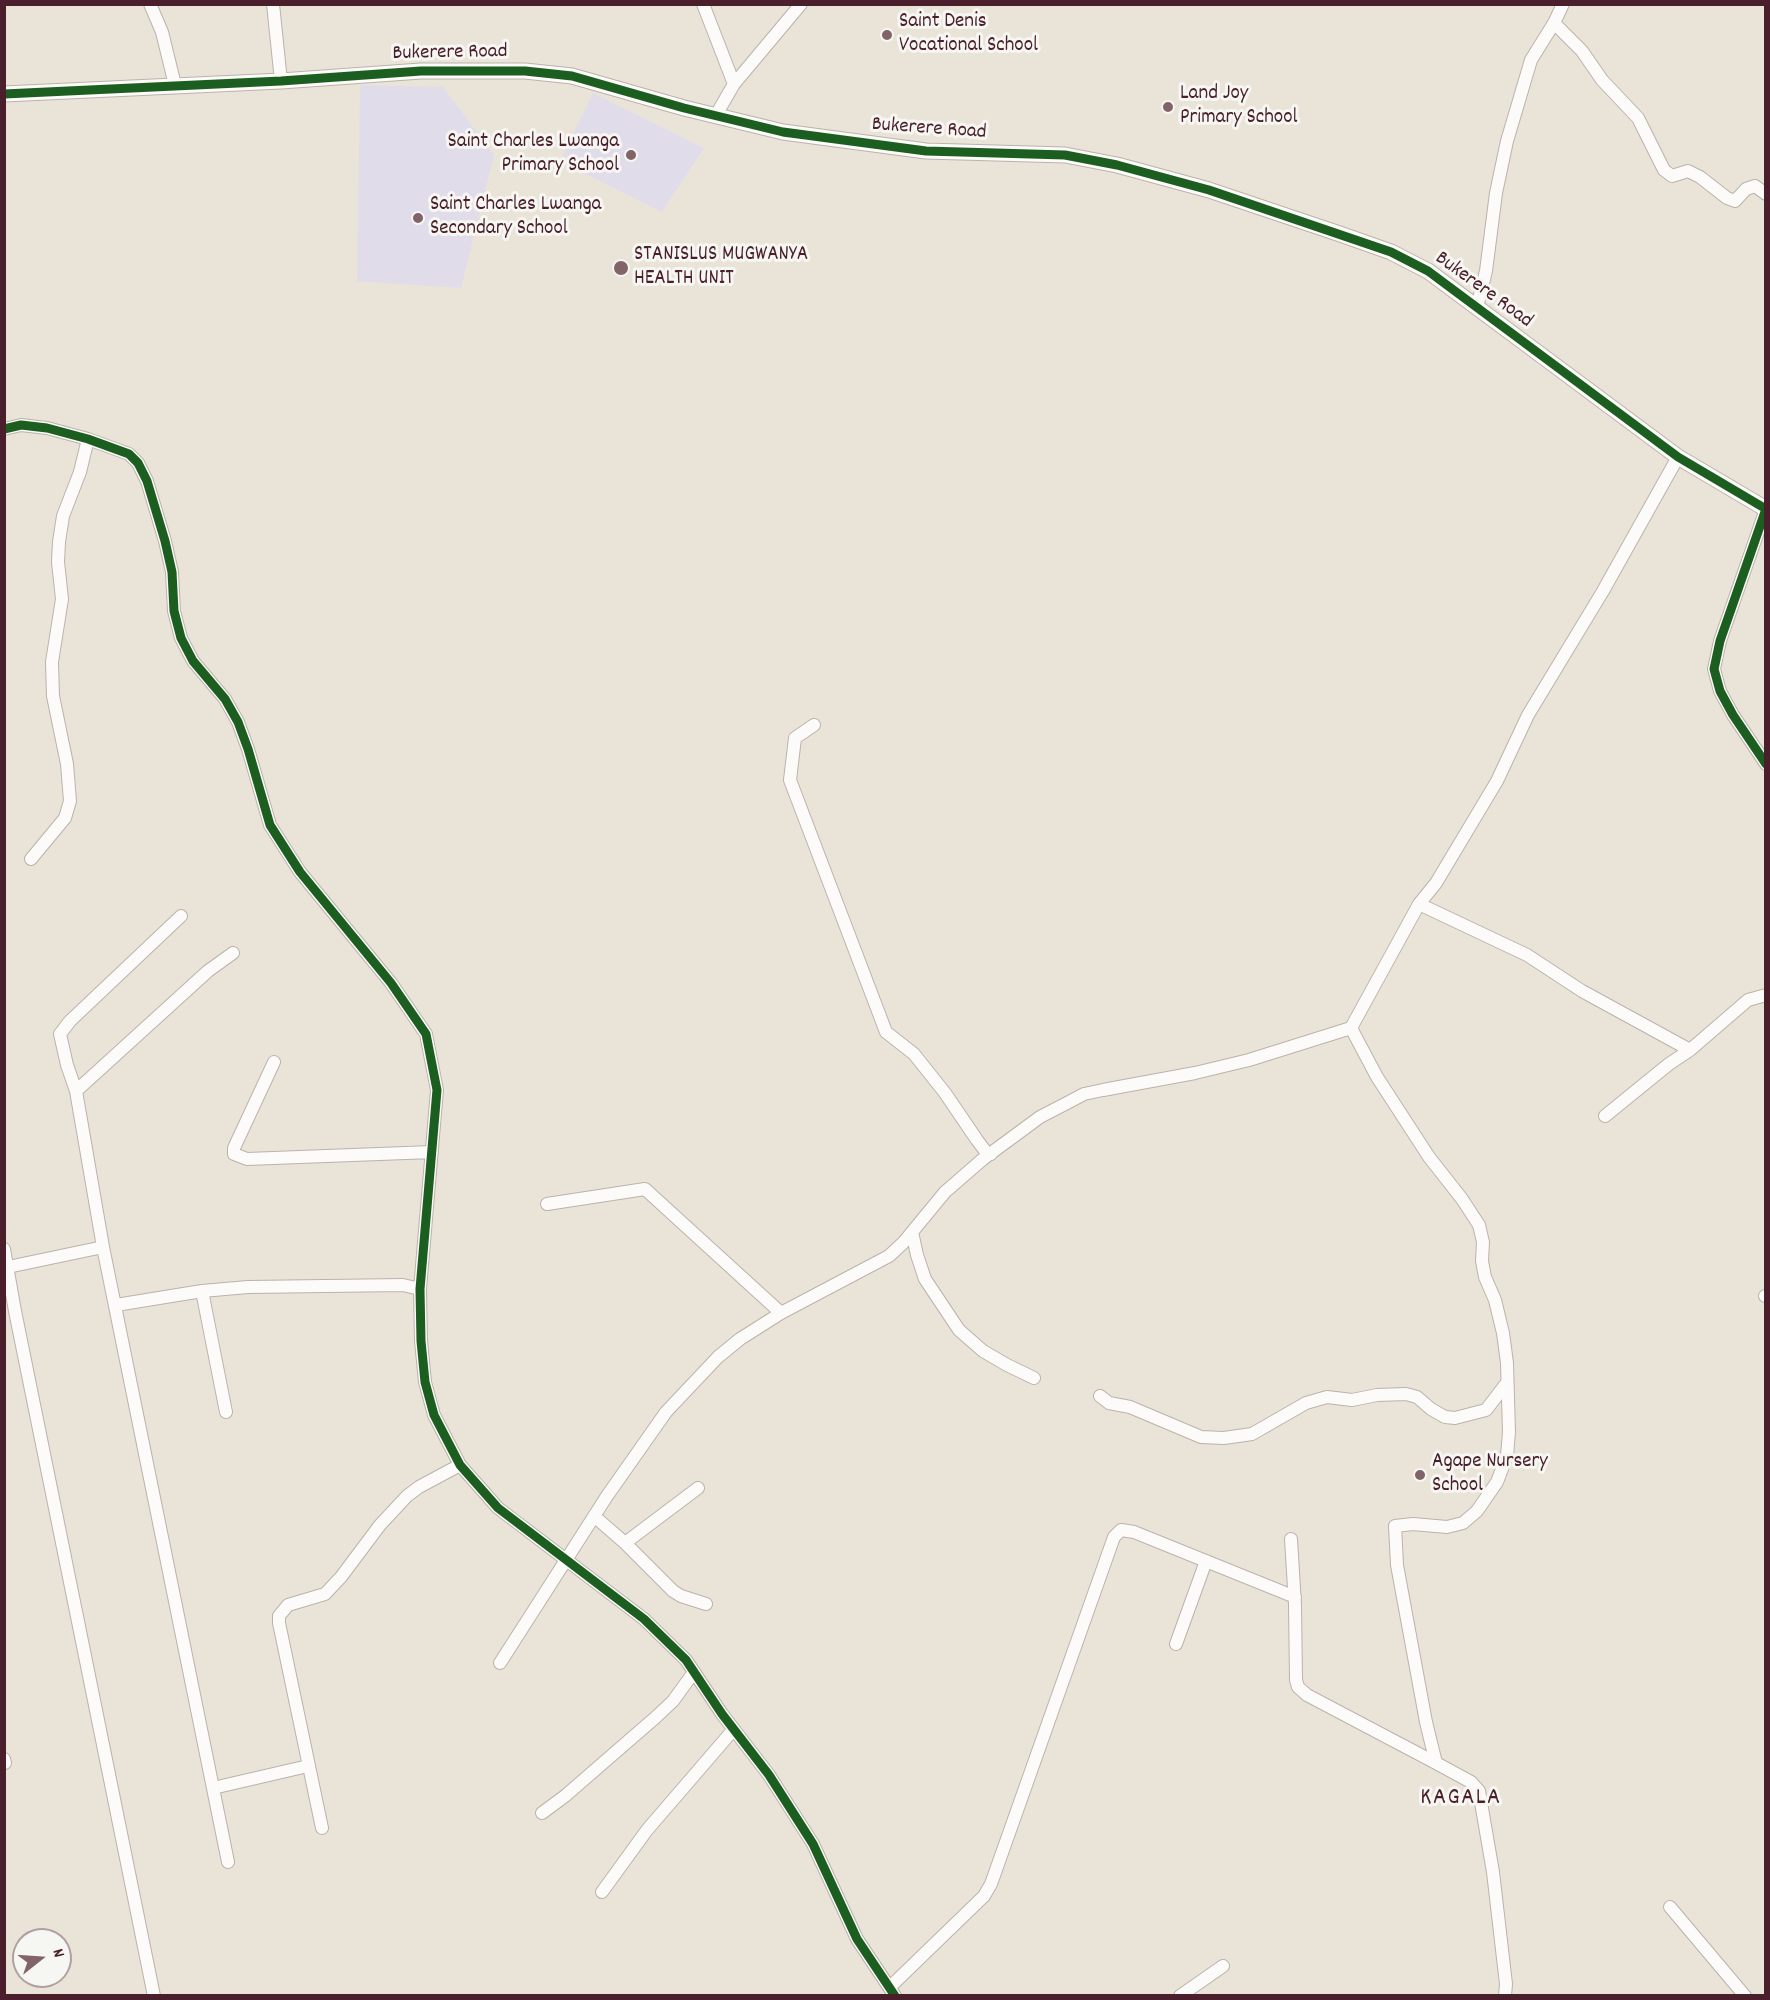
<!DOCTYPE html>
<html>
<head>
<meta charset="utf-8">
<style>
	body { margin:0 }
	#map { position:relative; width:1770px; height:2000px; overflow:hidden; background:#eae4d8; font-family:Dekko,sans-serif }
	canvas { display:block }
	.frame { position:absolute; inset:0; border:6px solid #4a1f2b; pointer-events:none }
	.north { position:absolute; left:12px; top:1928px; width:60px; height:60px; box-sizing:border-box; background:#f6f6f2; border:2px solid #b1a0a2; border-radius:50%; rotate:73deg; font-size:16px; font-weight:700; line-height:24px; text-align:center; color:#4a1f2b }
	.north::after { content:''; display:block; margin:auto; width:21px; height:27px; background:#826468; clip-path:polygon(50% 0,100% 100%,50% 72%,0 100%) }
</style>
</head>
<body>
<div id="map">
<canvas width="1770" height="2000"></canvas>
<div class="frame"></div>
<div class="north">N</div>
</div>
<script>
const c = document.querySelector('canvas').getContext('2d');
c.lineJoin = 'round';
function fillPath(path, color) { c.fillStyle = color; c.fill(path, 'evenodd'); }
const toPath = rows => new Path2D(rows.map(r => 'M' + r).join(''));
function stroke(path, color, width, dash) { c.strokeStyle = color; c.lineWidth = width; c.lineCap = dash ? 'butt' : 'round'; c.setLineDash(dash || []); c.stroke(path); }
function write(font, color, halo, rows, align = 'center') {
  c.font = font + ' Dekko,sans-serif'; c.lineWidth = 6; c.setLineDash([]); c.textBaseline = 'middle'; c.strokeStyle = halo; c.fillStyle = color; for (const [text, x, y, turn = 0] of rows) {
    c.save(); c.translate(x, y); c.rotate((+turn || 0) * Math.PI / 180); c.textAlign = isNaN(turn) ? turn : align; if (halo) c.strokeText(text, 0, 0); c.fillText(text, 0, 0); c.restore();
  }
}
const built = toPath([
	[360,85,443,87,494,155,461,288,357,281],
	[593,93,704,148,662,212,560,161]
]);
const minor = toPath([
	[150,4,162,32,175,85],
	[273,4,281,81],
	[703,4,734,84],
	[1554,23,1582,51,1602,80,1638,118,1664,170,1672,176,1688,171,1700,177,1727,198,1735,201,1746,189,1755,186,1766,194],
	[716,115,734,84,801,4],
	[1477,307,1486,271,1496,193,1507,141,1531,60,1554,23,1563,4],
	[4,429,21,425,47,428,88,439,129,454,138,463,147,481,165,541,172,572,174,611,181,638,193,661,225,699,238,722,248,749,270,825,300,872,391,983,426,1034,437,1090,420,1289,421,1341,425,1382,434,1415,460,1465,498,1508,644,1619,686,1660,722,1714,769,1775,813,1844,857,1939,895,1996],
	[1766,509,1720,641,1714,669,1720,691,1733,715,1766,764],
	[814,725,795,738,790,780,886,1032,914,1054,945,1093,977,1140,986,1152,991,1154],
	[31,859,65,818,70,801,67,764,53,696,52,662,62,599,58,562,59,542,63,516,80,472,88,439],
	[1419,904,1527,955,1582,991,1690,1050],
	[181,916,70,1021,60,1034,67,1065,76,1091,103,1247,228,1862],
	[274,1062,234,1148,234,1154,247,1159,432,1152],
	[76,1091,208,971,233,953],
	[1605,1116,1669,1064,1690,1050,1748,1000,1766,995],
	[547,1204,645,1189,781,1313],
	[912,1232,917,1255,925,1279,959,1330,983,1351,1007,1365,1034,1378],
	[4,1249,15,1311,154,1996],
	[8,1267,103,1247],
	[202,1291,226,1412],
	[1765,1296,1766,1296],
	[116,1305,202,1291,248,1287,403,1285,420,1289],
	[1100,1396,1109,1403,1130,1407,1201,1437,1224,1438,1252,1434,1306,1403,1327,1397,1352,1400,1377,1395,1406,1394,1417,1397,1431,1409,1445,1417,1455,1418,1486,1410,1506,1384],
	[594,1516,625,1543,698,1488],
	[1291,1539,1295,1605,1296,1680,1298,1687,1307,1695,1436,1763],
	[625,1543,673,1591,681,1596,706,1604],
	[1176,1644,1206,1561],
	[500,1663,607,1496,666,1412,718,1357,740,1339,781,1313,889,1256,903,1243,945,1192,983,1159,1040,1117,1067,1103,1084,1094,1103,1090,1195,1073,1249,1060,1351,1028],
	[4,1759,5,1763],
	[213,1788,308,1766],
	[542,1813,565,1796,656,1717,673,1701,694,1672],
	[322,1828,279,1623,279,1616,288,1605,325,1594,341,1577,380,1525,407,1496,419,1487,460,1465],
	[602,1892,647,1830,734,1729],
	[1670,1907,1745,1996],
	[890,1987,984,1896,991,1884,1114,1537,1121,1530,1134,1532,1295,1597],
	[1180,1996,1223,1966],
	[1505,1996,1506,1984,1493,1872,1479,1791,1471,1782,1436,1763,1426,1722,1397,1565,1395,1526,1413,1524,1447,1527,1463,1523,1477,1511,1497,1482,1507,1456,1509,1432,1507,1363,1503,1333,1495,1300,1485,1277,1482,1261,1483,1242,1479,1225,1462,1199,1429,1157,1377,1077,1351,1028,1419,904,1436,883,1497,781,1528,715,1603,591,1678,457]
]);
const tertiary = toPath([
	[4,94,281,81,421,71,525,71,572,76,684,108,783,132,926,151,1065,155,1117,165,1209,190,1340,234,1391,252,1428,271,1678,457,1766,509]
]);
const cycleway = toPath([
	[4,94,281,81,421,71,525,71,572,76,684,108,783,132,926,151,1065,155,1117,165,1209,190,1391,252,1428,271,1678,457,1766,509,1720,641,1714,669,1720,691,1733,715,1766,764],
	[4,429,21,425,47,428,88,439,129,454,138,463,147,481,165,541,172,572,174,611,181,638,193,661,225,699,238,722,248,749,270,825,300,872,391,983,426,1034,437,1090,420,1289,421,1341,425,1382,434,1415,460,1465,498,1508,644,1619,686,1660,722,1714,769,1775,813,1844,857,1939,895,1996]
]);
const markers = [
	[887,35,6,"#826468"],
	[1168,107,6,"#826468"],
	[631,155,6,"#826468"],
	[418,218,6,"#826468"],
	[621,268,8,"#826468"],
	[1420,1475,6,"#826468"]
];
const poiNames = [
	["Saint Denis",899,23],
	["Vocational School",899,47],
	["Land Joy",1180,95],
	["Primary School",1180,119],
	["Saint Charles Lwanga",619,143,"right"],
	["Primary School",619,167,"right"],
	["Saint Charles Lwanga",430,206],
	["Secondary School",430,230],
	["STANISLUS MUGWANYA",634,256],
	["HEALTH UNIT",634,280],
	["Agape Nursery",1432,1463],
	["School",1432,1487]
];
const streetNames = [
	["Bukerere Road",450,54,-1],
	["Bukerere Road",929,130,4],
	["Bukerere Road",1483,291,36]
];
const quarterNames = [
	["KAGALA",1461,1800]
];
fillPath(built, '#e1dce9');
stroke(minor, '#bbb2ac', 14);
stroke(tertiary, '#bbb2ac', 17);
stroke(minor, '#fcfbf9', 12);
stroke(tertiary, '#fcfbf9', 15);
stroke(cycleway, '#1b5e20', 9);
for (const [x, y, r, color] of markers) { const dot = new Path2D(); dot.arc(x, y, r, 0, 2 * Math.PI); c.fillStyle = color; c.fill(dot); stroke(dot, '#f6f6f2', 2); }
write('21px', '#4a1f2b', '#f6f6f2', poiNames, 'left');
write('21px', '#4a1f2b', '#f6f6f2', streetNames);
c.letterSpacing = '1.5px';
write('24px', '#4a1f2b', '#f6f6f2', quarterNames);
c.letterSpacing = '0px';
</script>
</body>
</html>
